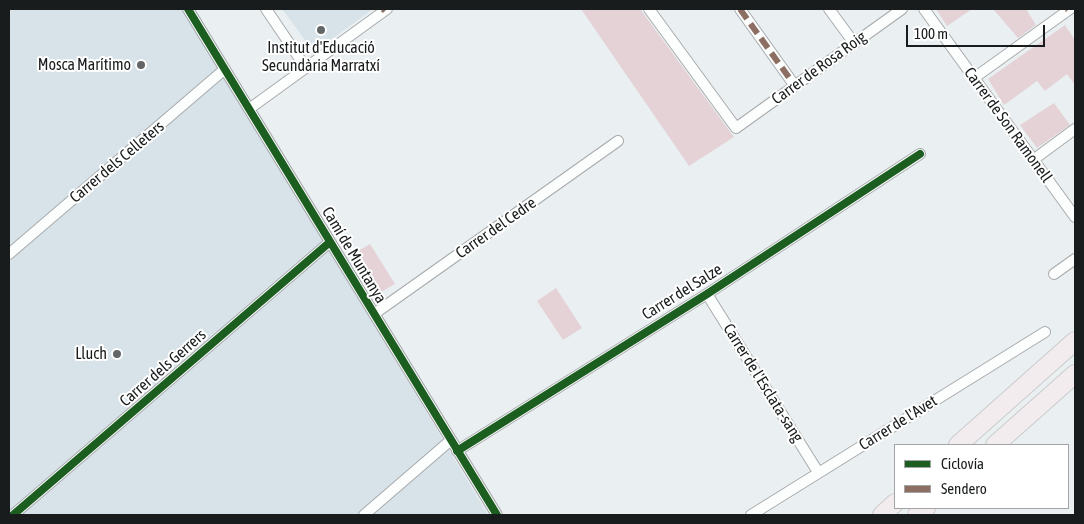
<!DOCTYPE html>
<html>
<head>
<meta charset="utf-8">
<style>
	body { margin:0 }
	#map { position:relative; width:1084px; height:524px; overflow:hidden; background:#eaeff1; font-family:"Asap Condensed",sans-serif }
	canvas { display:block }
	.frame { position:absolute; inset:0; border:10px solid #191c1d; pointer-events:none }
	.legend { position:absolute; left:894px; top:444px; width:175px; height:65px; box-sizing:border-box; background:#fff; border:1px solid #a3a4a5; margin:0; padding:6px 9px; list-style:none; font-size:15px; color:#191c1d }
	.legend li { display:flex; align-items:center; gap:10px; height:25px }
	.legend b { width:25px; border:1px solid #a3a4a5 }
	.scale { position:absolute; left:906px; top:25px; width:139px; height:22px; box-sizing:border-box; border:2px solid #191c1d; border-top:0; padding-left:6px; font-size:15px; line-height:18px; white-space:nowrap; color:#191c1d; -webkit-text-stroke:4px #fff; paint-order:stroke }
</style>
</head>
<body>
<div id="map">
<canvas width="1084" height="524"></canvas>
<div class="frame"></div>
<ul class="legend">
<li><b style="height:6px;background:#1b5e20"></b>Ciclovía</li>
<li><b style="height:6px;background:#8d6e63"></b>Sendero</li>
</ul>
<div class="scale">100 m</div>
</div>
<script>
const c = document.querySelector('canvas').getContext('2d');
c.lineJoin = 'round';
function fillPath(path, color) { c.fillStyle = color; c.fill(path, 'evenodd'); }
const toPath = rows => new Path2D(rows.map(r => 'M' + r).join(''));
function stroke(path, color, width, dash) { c.strokeStyle = color; c.lineWidth = width; c.lineCap = dash ? 'butt' : 'round'; c.setLineDash(dash || []); c.stroke(path); }
function write(font, color, halo, rows, align = 'center') {
  c.font = font + ' "Asap Condensed",sans-serif'; c.lineWidth = 4; c.setLineDash([]); c.textBaseline = 'middle'; c.strokeStyle = halo; c.fillStyle = color; for (const [text, x, y, turn = 0] of rows) {
    c.save(); c.translate(x, y); c.rotate((+turn || 0) * Math.PI / 180); c.textAlign = isNaN(turn) ? turn : align; if (halo) c.strokeText(text, 0, 0); c.fillText(text, 0, 0); c.restore();
  }
}
const built = toPath([
	[9,9,185,9,488,515,9,515],
	[282,9,373,9,314,52]
]);
const green = toPath([
	[581,9,640,9,734,137,689,166],
	[936,9,972,9,947,26],
	[993,9,1026,9,1036,25,1018,38],
	[1065,25,1075,40,1075,85,1067,74,1045,91,1037,81,1004,105,988,79],
	[1054,103,1070,125,1037,148,1020,125],
	[370,244,395,284,376,295,351,255],
	[556,288,582,328,563,340,537,301]
]);
const street = toPath([
	[188,9,497,515],
	[266,9,306,68],
	[649,9,736,128,902,9],
	[740,9,795,86],
	[829,9,854,43],
	[924,9,1075,217],
	[974,78,1070,9],
	[249,109,387,9],
	[1033,160,1075,129],
	[9,254,225,69],
	[1054,274,1075,259],
	[707,294,818,472],
	[374,314,618,141],
	[457,451,707,294,920,154],
	[13,515,330,242],
	[364,515,451,440],
	[751,515,1045,332]
]);
const highway = toPath([
	[958,445,1075,341],
	[995,445,1075,374],
	[882,515,895,503],
	[917,515,926,508]
]);
const quiet = toPath([
	[383,9,385,11],
	[740,9,795,86],
	[1067,9,1068,10]
]);
const cycleway = toPath([
	[188,9,497,515],
	[457,451,707,294,920,154],
	[13,515,330,242]
]);
const markers = [
	[321,30,5,"#626667"],
	[141,65,5,"#626667"],
	[117,354,5,"#626667"]
];
const poiNames = [
	["Institut d'Educació",321,48,"center"],
	["Secundària Marratxí",321,66,"center"],
	["Mosca Marítimo",131,65],
	["Lluch",107,354]
];
const streetNames = [
	["Carrer de Rosa Roig",819,68,-36],
	["Carrer de Son Ramonell",1008,125,54],
	["Carrer dels Celleters",117,162,-40],
	["Carrer del Cedre",496,228,-35],
	["Camí de Muntanya",354,255,59],
	["Carrer del Salze",682,292,-32],
	["Carrer dels Gerrers",163,368,-41],
	["Carrer de l'Esclata-sang",763,383,58],
	["Carrer de l'Avet",898,423,-32]
];
fillPath(built, '#d7e3e8');
fillPath(green, '#e4d2d7');
stroke(street, '#a8abad', 12);
stroke(highway, '#cacccd', 20);
stroke(street, '#fcfdfd', 10);
stroke(highway, '#f2ecee', 18);
stroke(quiet, '#8d6e63', 6, [12, 6]);
stroke(cycleway, '#1b5e20', 8);
for (const [x, y, r, color] of markers) { const dot = new Path2D(); dot.arc(x, y, r, 0, 2 * Math.PI); c.fillStyle = color; c.fill(dot); stroke(dot, '#fff', 2); }
write('16px', '#191c1d', '#fff', poiNames, 'right');
write('16px', '#191c1d', '#fff', streetNames);
</script>
</body>
</html>
